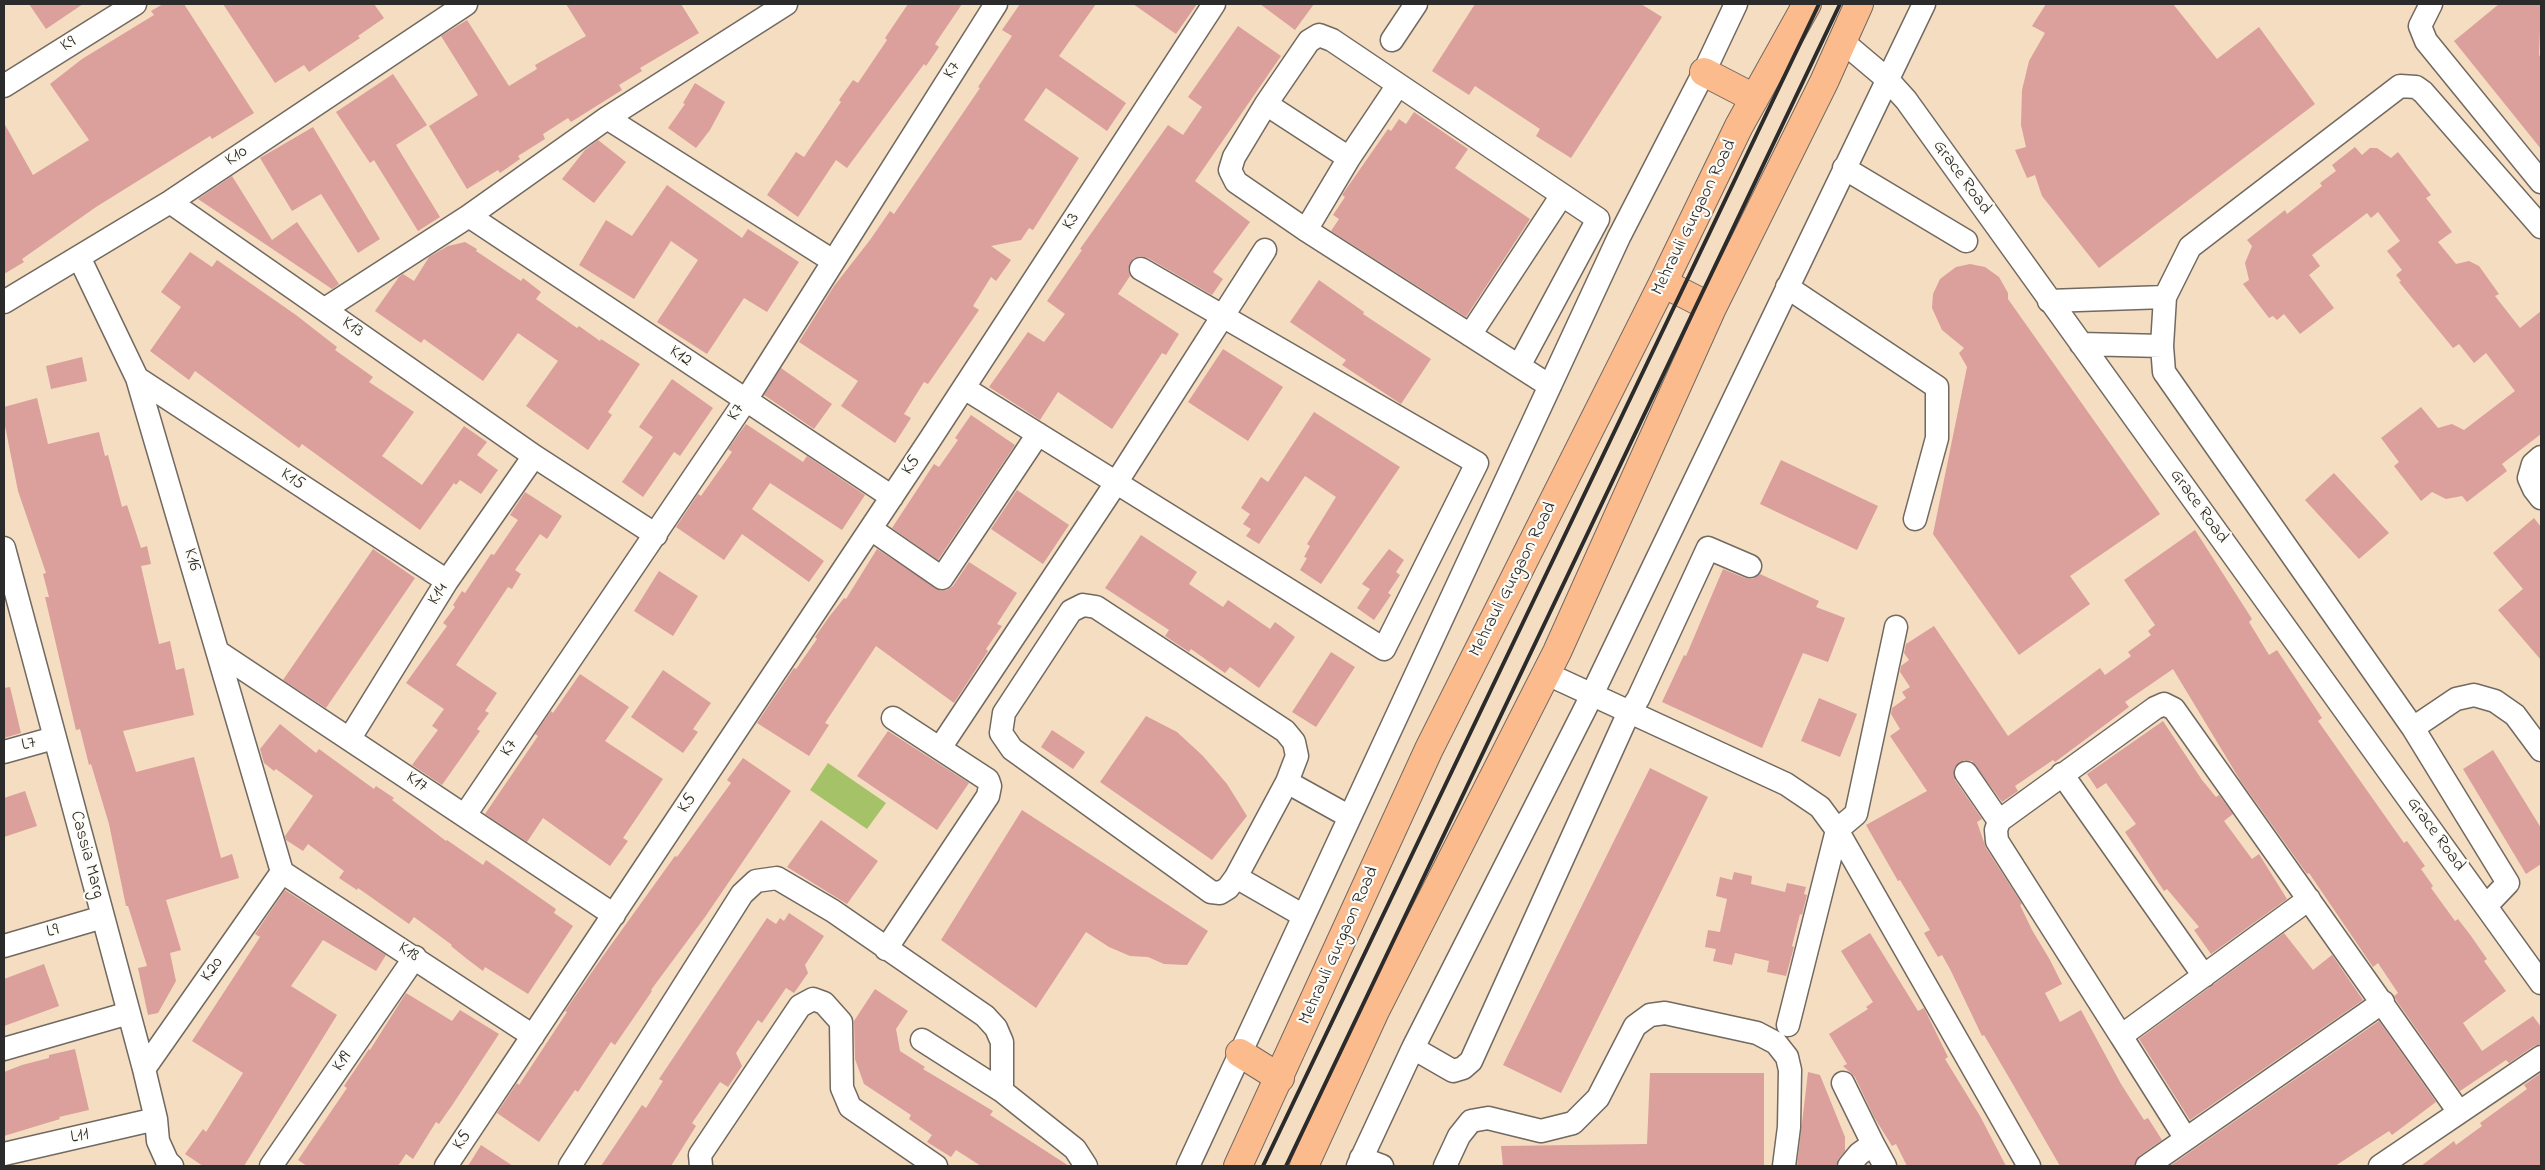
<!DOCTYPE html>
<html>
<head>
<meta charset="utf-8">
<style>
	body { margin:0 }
	#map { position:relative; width:2545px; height:1170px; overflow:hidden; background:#f5ddc1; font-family:"Indie Flower",sans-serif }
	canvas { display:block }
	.frame { position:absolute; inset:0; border:5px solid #2b2b2b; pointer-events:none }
</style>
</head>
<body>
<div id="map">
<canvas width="2545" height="1170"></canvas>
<div class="frame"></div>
</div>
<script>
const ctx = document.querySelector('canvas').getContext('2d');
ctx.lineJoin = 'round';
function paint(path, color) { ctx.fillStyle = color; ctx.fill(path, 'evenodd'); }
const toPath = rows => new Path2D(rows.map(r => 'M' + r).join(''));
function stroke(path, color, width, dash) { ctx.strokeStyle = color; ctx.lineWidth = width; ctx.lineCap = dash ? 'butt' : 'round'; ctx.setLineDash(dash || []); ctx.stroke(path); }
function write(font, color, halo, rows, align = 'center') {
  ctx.font = font + ' "Indie Flower",sans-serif'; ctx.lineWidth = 4.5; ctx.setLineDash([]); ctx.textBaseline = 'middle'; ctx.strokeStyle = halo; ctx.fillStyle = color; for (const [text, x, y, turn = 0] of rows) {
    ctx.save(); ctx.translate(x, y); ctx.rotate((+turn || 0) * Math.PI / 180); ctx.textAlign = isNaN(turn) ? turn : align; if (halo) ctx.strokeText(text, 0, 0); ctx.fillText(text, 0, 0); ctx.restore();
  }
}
const green = toPath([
	[828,763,886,803,867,829,810,790]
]);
const building = toPath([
	[29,4,83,4,46,29],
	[163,4,184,4,254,113,212,139,210,136,96,207,22,259,24,262,4,274,4,123,33,175,89,140,50,84,82,59,154,15,151,11],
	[223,4,374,4,384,18,358,36,360,38,309,72,304,65,275,83],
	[566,4,681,4,699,33,640,68,642,71,619,85,622,90,571,122,568,118,543,134,545,139,518,156,520,159,500,173,498,170,467,189,429,126,478,95,441,36,467,20,509,86,537,69,535,65,586,36],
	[908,4,962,4,935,44,939,47,926,66,924,64,847,168,836,160,798,217,767,195,796,152,804,157,841,102,839,100,853,80,858,83,887,40,885,38],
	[1020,4,1096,4,1059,56,1126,103,1107,131,1046,88,1024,120,1079,158,1033,230,1029,228,1021,240,991,246,1011,260,996,281,991,277,973,306,979,310,928,384,924,382,904,414,911,418,895,443,841,406,858,381,799,342,834,286,870,240,890,211,894,214,980,88,978,87,1012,36,1002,30],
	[1133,4,1197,4,1176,34],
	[1260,4,1314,4,1295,30],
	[1475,4,1641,4,1662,17,1571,158,1536,136,1540,129,1475,86,1469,95,1432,71],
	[2046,4,2173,4,2217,59,2259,27,2315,104,2099,268,2042,196,2035,175,2027,178,2015,150,2026,147,2021,125,2022,90,2029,61,2045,33,2032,26],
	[2499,4,2541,4,2539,55,2541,58,2541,149,2454,41],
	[1238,26,1281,56,1195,181,1250,222,1213,272,1223,279,1212,295,1148,258,1141,256,1134,258,1128,269,1130,276,1118,294,1179,334,1166,355,1162,353,1112,429,1058,392,1040,420,989,387,1028,332,1044,342,1065,314,1047,301,1082,250,1080,249,1168,125,1183,135,1202,107,1188,97],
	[393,74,427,125,396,145,440,217,418,231,374,160,370,163,336,112],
	[695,83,725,102,710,130,696,148,668,128,685,104,683,103],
	[1414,112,1468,149,1455,168,1530,219,1466,317,1331,231,1339,219,1333,215,1345,197,1342,195,1388,129,1391,131,1399,119,1406,124],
	[313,127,380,239,358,253,321,194,292,211,260,158],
	[598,140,626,162,594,203,562,179,585,150],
	[2355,147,2362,155,2370,148,2377,148,2391,158,2398,152,2431,195,2426,198,2452,232,2438,242,2456,264,2469,261,2479,266,2499,294,2495,296,2520,328,2541,311,2541,434,2502,464,2507,471,2467,502,2462,496,2446,499,2432,492,2421,501,2394,466,2399,462,2381,438,2421,407,2438,428,2452,424,2464,430,2515,391,2486,353,2474,363,2459,344,2453,348,2399,282,2401,281,2396,275,2402,270,2387,251,2400,241,2378,212,2371,218,2367,213,2312,255,2320,266,2309,275,2334,308,2300,334,2284,314,2277,320,2273,316,2269,318,2243,284,2249,280,2245,263,2252,246,2247,240,2285,210,2287,214,2322,186,2320,183,2336,171,2332,165],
	[232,176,272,240,297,222,339,284,332,289,198,199],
	[667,185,742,238,748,229,799,262,767,312,744,298,707,354,657,322,698,260,671,241,634,299,579,265,606,220,632,236],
	[465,242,477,249,476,251,521,281,523,278,541,292,536,299,577,328,579,326,600,341,601,339,640,364,608,412,612,415,588,450,526,406,558,361,518,333,483,381,424,339,421,343,375,311,399,277,403,274,414,281,429,257,448,246],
	[190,252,212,267,217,260,296,315,337,347,335,350,373,377,369,382,414,412,382,456,422,485,464,426,487,442,477,455,498,470,481,494,460,480,456,485,454,483,420,530,302,444,299,448,195,371,189,380,150,351,181,307,161,292],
	[1970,264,1985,267,1999,277,2008,293,2008,299,2160,514,2070,576,2090,604,2019,655,1933,534,1967,367,1959,353,1964,348,1942,330,1932,308,1933,294,1940,279,1956,267],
	[1319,280,1364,312,1363,314,1431,359,1401,404,1342,365,1346,360,1290,322],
	[1223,349,1283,387,1248,441,1188,402],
	[82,357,87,381,51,389,46,366],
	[781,368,832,404,814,429,764,395],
	[672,379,713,408,680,456,674,452,643,497,622,482,653,437,639,427],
	[37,398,48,444,99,432,105,456,108,455,122,507,127,505,141,548,147,546,151,564,141,566,159,644,170,641,176,670,184,668,194,715,123,731,136,772,194,757,221,858,232,854,239,878,166,900,181,950,170,953,176,981,158,1013,148,1015,138,968,147,966,128,906,126,906,109,824,91,764,89,765,80,729,76,730,45,597,49,597,43,574,46,573,18,491,4,421,4,407],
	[1314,412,1400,467,1321,584,1300,570,1307,558,1304,557,1310,546,1307,544,1336,497,1305,476,1259,544,1246,536,1251,529,1243,524,1250,514,1241,508,1261,477,1268,482],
	[971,415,1015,445,938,560,892,528,934,464,939,467,958,440,955,438],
	[746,424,803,462,807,456,865,495,842,530,770,483,752,509,824,561,809,582,742,534,724,560,676,527,698,494,701,496,732,452,728,449],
	[1781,460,1878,506,1857,550,1760,504],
	[2334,473,2389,533,2359,559,2305,500],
	[1017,490,1069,525,1043,564,991,529],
	[525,492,562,516,547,539,540,534,515,570,521,574,512,589,508,587,456,665,497,693,485,711,489,713,477,729,480,731,442,785,412,765,438,730,432,726,444,709,406,683,447,626,443,623,455,607,453,605,462,591,465,593,491,554,494,555,518,520,510,515],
	[2534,518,2541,527,2541,660,2498,610,2523,589,2493,553],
	[2195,530,2252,619,2249,622,2269,655,2277,650,2322,718,2318,721,2404,843,2407,841,2425,866,2421,869,2433,886,2431,888,2455,921,2458,919,2471,936,2487,959,2484,961,2506,991,2463,1023,2482,1051,2533,1016,2541,1027,2541,1044,2534,1046,2509,1063,2506,1060,2460,1091,2396,1000,2394,996,2398,993,2378,963,2373,967,2309,873,2307,874,2240,780,2173,669,2125,702,2129,707,2055,762,2053,760,2015,786,2018,791,2002,802,1972,761,1964,760,1954,768,1955,780,1982,819,1977,822,1986,848,2022,904,2020,905,2032,930,2050,960,2062,984,2045,993,2060,1022,2081,1010,2121,1084,2144,1120,2148,1118,2162,1140,2139,1156,2134,1166,2060,1166,2011,1081,1984,1035,1982,1036,1950,969,1942,955,1938,957,1924,933,1930,930,1900,880,1898,881,1866,825,1927,791,1890,736,1900,729,1891,714,1892,708,1906,698,1902,692,1910,687,1900,672,1901,666,1909,660,1904,653,1906,644,1934,626,2008,736,2100,668,2105,675,2131,656,2128,652,2151,635,2148,631,2155,625,2124,580],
	[1141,535,1197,572,1189,584,1223,607,1228,600,1270,629,1275,622,1295,637,1259,688,1230,667,1225,673,1191,649,1189,652,1165,636,1169,630,1105,588],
	[373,549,415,578,326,708,283,680],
	[877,549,941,591,947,590,953,586,969,562,1017,593,997,624,1002,626,986,649,988,651,954,703,876,646,825,723,829,725,809,756,757,723,794,668,796,669,817,639,815,637,829,617,844,598,846,599],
	[1389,549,1404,560,1396,572,1400,575,1388,593,1391,595,1374,620,1357,608,1370,589,1362,584],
	[1723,569,1745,578,1752,579,1760,574,1819,601,1816,607,1845,618,1828,662,1803,653,1762,748,1662,702,1684,655,1686,656],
	[659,571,698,596,673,636,634,611],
	[1331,652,1355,667,1316,727,1292,712],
	[663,670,711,703,693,729,698,732,683,753,631,717],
	[580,674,629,707,605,741,663,779,623,838,628,841,610,866,543,818,527,842,485,814,538,736,535,734,551,711,553,713],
	[10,687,21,733,4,738,4,688],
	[1819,698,1857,714,1840,757,1801,741],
	[1146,716,1177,732,1203,756,1227,784,1247,816,1212,860,1100,782],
	[2163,721,2202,780,2216,797,2219,795,2233,814,2224,821,2252,859,2259,854,2287,899,2211,954,2194,930,2199,927,2167,889,2164,891,2125,832,2136,824,2106,783,2097,789,2087,774],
	[280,724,316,753,319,749,374,789,376,786,394,798,392,800,446,841,447,840,483,865,486,860,556,909,554,913,573,926,528,994,485,967,483,971,467,959,451,946,452,945,414,917,409,924,358,888,357,890,339,878,344,871,308,844,303,851,286,840,285,836,313,796,276,769,274,771,264,763,260,749],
	[1052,730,1085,752,1073,769,1041,747],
	[888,731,969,783,937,830,857,776],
	[2493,750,2541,828,2541,864,2526,874,2463,769],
	[743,758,791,791,705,917,651,990,652,991,615,1045,611,1042,578,1092,575,1090,539,1142,497,1113,517,1083,519,1085,567,1012,565,1011,603,956,675,856,677,857,731,783,727,780],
	[1650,768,1708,797,1561,1093,1503,1065],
	[25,791,37,826,4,837,4,798],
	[1022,810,1208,931,1187,965,1164,964,1148,957,1130,956,1109,947,1086,932,1036,1008,941,940],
	[821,820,878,861,847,904,787,867],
	[1734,872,1752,876,1751,884,1785,892,1787,883,1806,887,1804,894,1807,895,1802,915,1800,914,1792,946,1794,947,1786,976,1767,972,1769,961,1735,953,1732,965,1713,961,1716,949,1705,947,1708,930,1720,932,1727,899,1716,896,1720,877,1732,880],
	[285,890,386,955,376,971,323,940,291,986,337,1015,244,1166,203,1166,185,1154,203,1129,206,1132,243,1073,192,1041,260,937,255,934],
	[789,913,824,936,805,965,808,973,794,993,786,988,762,1023,758,1020,736,1053,742,1066,728,1087,720,1082,692,1123,696,1126,671,1166,601,1166,642,1105,646,1108,663,1081,659,1079,767,918,776,924,780,918,784,921],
	[1870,933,1918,1011,1924,1008,1948,1057,1945,1059,1980,1116,2006,1166,1907,1166,1896,1144,1892,1146,1874,1117,1855,1077,1843,1066,1847,1064,1829,1034,1868,1009,1866,1007,1873,1002,1841,951],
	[2284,933,2313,970,2332,955,2363,1000,2190,1120,2139,1039],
	[44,964,59,1006,4,1026,4,979],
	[875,989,908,1011,896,1029,900,1051,925,1067,923,1069,993,1111,990,1115,1069,1166,981,1166,956,1150,951,1157,927,1142,932,1135,909,1119,911,1115,864,1084,855,1059,854,1021],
	[406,993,452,1021,460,1010,499,1034,453,1104,439,1124,436,1122,413,1159,406,1154,398,1166,307,1166,298,1160,347,1088,344,1086,369,1049,370,1050],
	[2379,1021,2436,1102,2392,1135,2389,1131,2335,1166,2170,1166],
	[75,1049,89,1110,59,1117,60,1119,4,1136,4,1072,22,1065,49,1058,49,1055],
	[1808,1072,1820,1075,1845,1137,1845,1151,1839,1158,1836,1166,1797,1166],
	[1650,1073,1764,1073,1764,1166,1503,1166,1501,1146,1647,1144],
	[2541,1073,2541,1166,2421,1166,2454,1141,2456,1145,2482,1126,2480,1123,2527,1089,2524,1085],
	[481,1145,513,1166,468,1166]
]);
const minor = toPath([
	[2431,4,2420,26,2426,41,2541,182],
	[1392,40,1416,4],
	[1842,41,1887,79,1906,100,2541,983],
	[4,86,135,4],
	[1266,104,1349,158],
	[607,118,833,261],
	[1844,168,1966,241],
	[170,202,534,456,656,535],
	[469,216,892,497],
	[1306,230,1349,158,1398,85],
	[79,257,137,378,282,872],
	[1787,287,1937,387,1937,438,1915,519],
	[2049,301,2165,297],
	[4,302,170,202,466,4],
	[325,309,469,216,607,118,786,4],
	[1470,335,1562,195],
	[2081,344,2162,346],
	[1519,366,1598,219,1332,40,1319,35,1309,41,1266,104,1234,157,1230,170,1236,182,1306,230,1550,386],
	[137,378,447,581],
	[964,388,1384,649,1477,463,1141,269],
	[2541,457,2533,464,2529,478,2534,489,2541,498],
	[871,529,942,578,1038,434],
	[4,548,144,1069,156,1119,158,1141,167,1161,172,1166],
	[218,652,614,915],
	[1545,673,1786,784,1820,807,1837,830,2029,1166],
	[2413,728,2456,699,2474,695,2495,701,2515,715,2541,750],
	[350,738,447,581,534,456],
	[940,748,1116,483,1265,250],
	[4,752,54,738],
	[1966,773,1999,821],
	[2062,774,2204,976],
	[465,815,746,400,996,4],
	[282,872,533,1036],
	[1236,877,1287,782],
	[2486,906,2508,883,2413,728,2164,372,2162,346,2165,297,2190,247,2400,86,2416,87,2423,92,2541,227],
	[1304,916,1236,877,1228,888,1220,893,1211,892,1012,749,1001,733,1004,713,1071,611,1083,605,1096,607,1285,731,1294,742,1297,756,1287,782,1350,817],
	[4,946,103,917],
	[886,949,988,796,990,786,988,780,893,718],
	[1788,1025,1837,830,1856,814,1896,627],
	[2121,1036,1997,841,1996,830,1999,821,2155,708,2164,704,2174,709,2459,1112],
	[922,1040,1002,1091],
	[1413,1048,1453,1071,1463,1068,1471,1061,1629,712,1638,699,1708,548,1750,566],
	[4,1049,129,1013],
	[144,1069,282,872],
	[1843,1083,1873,1144],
	[2186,1139,2383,1002],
	[4,1154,156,1119],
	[1361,1158,1382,1166],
	[271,1166,415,957],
	[446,1166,929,441,1214,4],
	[570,1166,742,894,756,881,777,878,833,911,985,1016,996,1028,1002,1042,1002,1091,1075,1149,1086,1166],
	[701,1166,700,1155,800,1006,813,999,824,1003,841,1022,842,1088,850,1107,936,1166],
	[1188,1166,1619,237,1704,72,1736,4],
	[1358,1166,1413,1048,1585,709,1924,4],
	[1445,1166,1459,1136,1471,1121,1488,1118,1541,1131,1573,1123,1598,1098,1635,1026,1650,1015,1665,1013,1757,1033,1776,1043,1787,1057,1790,1070,1789,1127,1784,1166],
	[1849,1166,1859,1154,1873,1144,1885,1166],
	[2147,1166,2186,1139,2121,1036,2309,899],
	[2380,1166,2541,1057]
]);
const major = toPath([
	[1240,1053,1280,1078]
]);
const highway = toPath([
	[1704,72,1754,98],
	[1663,283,1712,308],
	[1238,1166,1429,749,1663,283,1739,126,1807,4],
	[1304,1166,1375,1011,1557,652,1712,308,1824,82,1859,4]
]);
const rail = toPath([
	[1263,1166,1819,4],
	[1286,1166,1840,4]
]);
const streetNames = [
	["K9",69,45,-32],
	["K7",953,71,-58],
	["K10",237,157,-34],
	["Grace Road",1961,178,54],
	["Mehrauli Gurgaon Road",1695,218,-64],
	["K3",1072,222,-57],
	["K13",352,328,35],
	["K12",680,357,34],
	["K7",737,413,-57],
	["K5",912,466,-56],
	["K15",292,480,33],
	["Grace Road",2198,507,54],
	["K16",191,560,74],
	["Mehrauli Gurgaon Road",1514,580,-63],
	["K14",439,595,-58],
	["L7",29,745,-16],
	["K7",510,749,-56],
	["K17",416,783,34],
	["K5",688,804,-56],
	["Grace Road",2435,835,54],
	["Cassia Marg",86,855,75],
	["L9",53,932,-16],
	["Mehrauli Gurgaon Road",1340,946,-66],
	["K18",408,953,33],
	["K20",213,970,-55],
	["K19",343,1062,-56],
	["L11",80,1137,-13],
	["K5",463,1141,-56]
];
paint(green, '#a6c269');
paint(building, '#db9f9c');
stroke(minor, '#726960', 25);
stroke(major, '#726960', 30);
stroke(highway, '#726960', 30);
stroke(minor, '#fff', 22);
stroke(major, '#fbbb8c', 28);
stroke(highway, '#fbbb8c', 28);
stroke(rail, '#2b2b2b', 4);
write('18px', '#2b2b2b', '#fdfcf7', streetNames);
</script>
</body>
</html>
